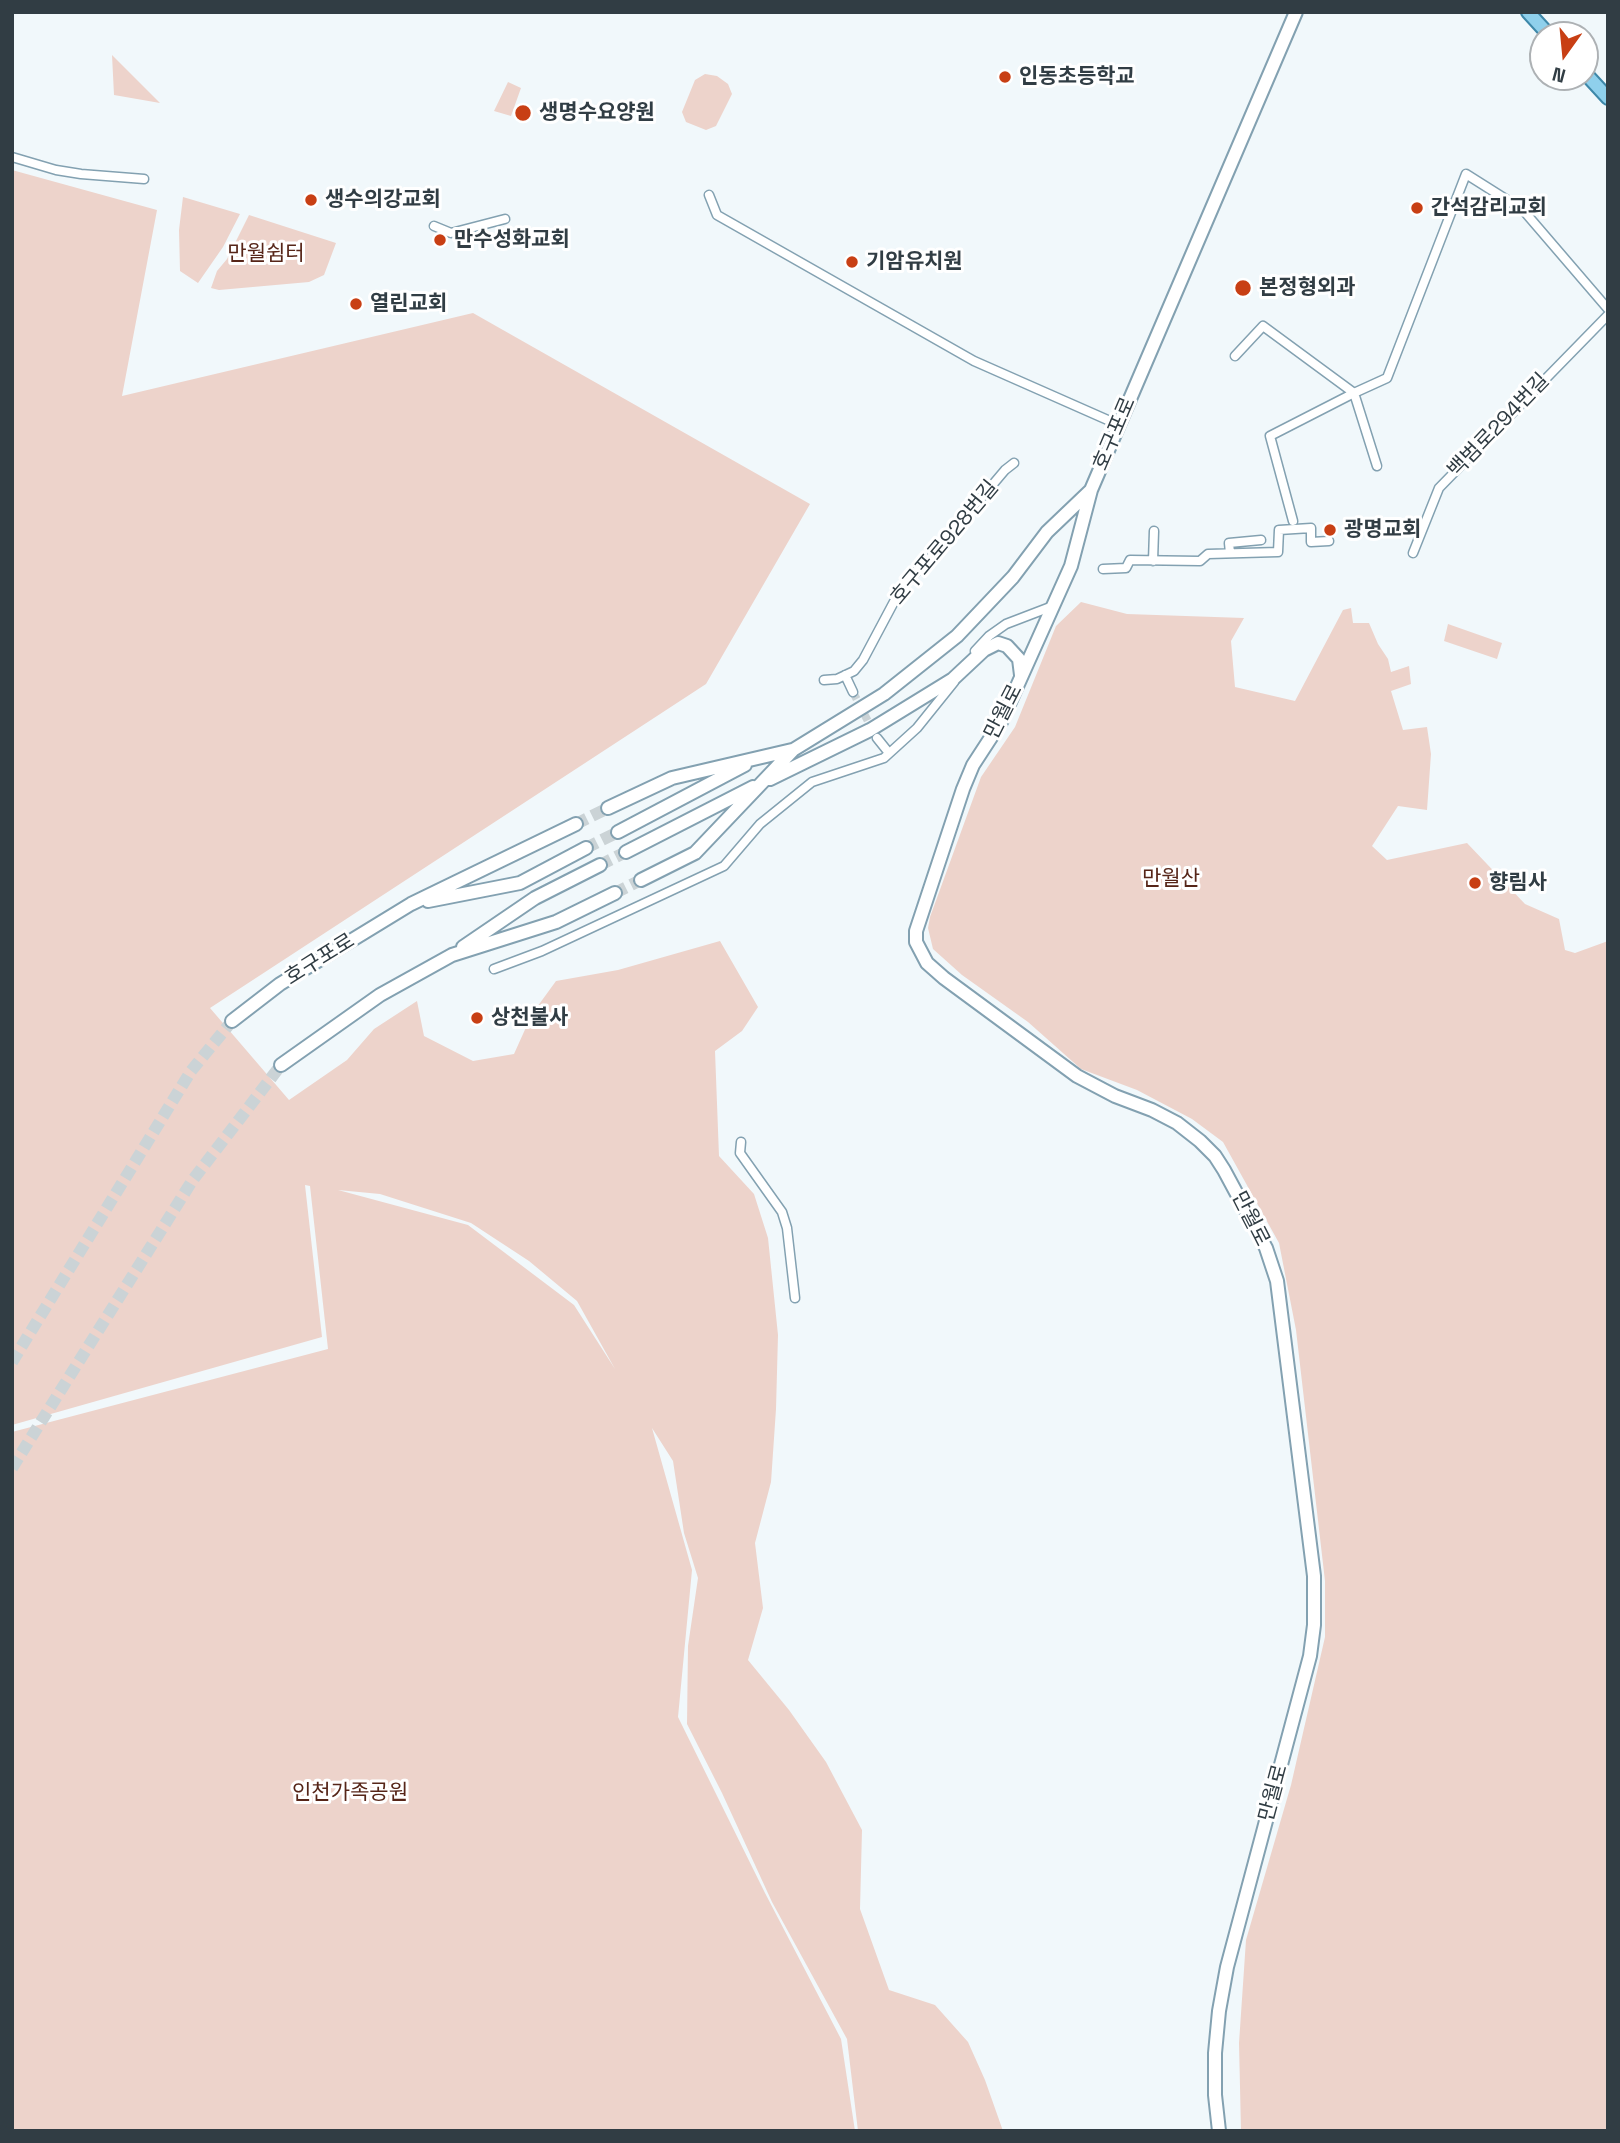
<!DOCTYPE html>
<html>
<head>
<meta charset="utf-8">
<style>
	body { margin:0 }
	#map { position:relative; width:1620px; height:2143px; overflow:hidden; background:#f1f8fb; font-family:"Space Grotesk",sans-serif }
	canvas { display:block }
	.frame { position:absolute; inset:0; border:14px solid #313d44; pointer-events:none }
	.north { position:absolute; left:1529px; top:21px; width:70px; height:70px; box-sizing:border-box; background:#fff; border:2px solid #adb1b4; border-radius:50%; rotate:195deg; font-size:19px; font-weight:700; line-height:28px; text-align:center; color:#313d44 }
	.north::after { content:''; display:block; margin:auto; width:24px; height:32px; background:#c83f14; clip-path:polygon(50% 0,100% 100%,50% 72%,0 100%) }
</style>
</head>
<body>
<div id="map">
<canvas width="1620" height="2143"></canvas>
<div class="frame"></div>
<div class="north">N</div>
</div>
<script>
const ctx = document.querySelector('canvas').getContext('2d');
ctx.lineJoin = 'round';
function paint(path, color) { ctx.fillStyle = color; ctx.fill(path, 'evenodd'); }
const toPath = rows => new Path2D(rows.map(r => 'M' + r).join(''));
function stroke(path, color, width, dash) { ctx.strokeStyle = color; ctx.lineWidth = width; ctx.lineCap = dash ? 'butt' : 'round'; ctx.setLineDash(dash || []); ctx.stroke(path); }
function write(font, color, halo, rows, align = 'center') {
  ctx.font = font + ' "Space Grotesk","Noto Sans KR",sans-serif'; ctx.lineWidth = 6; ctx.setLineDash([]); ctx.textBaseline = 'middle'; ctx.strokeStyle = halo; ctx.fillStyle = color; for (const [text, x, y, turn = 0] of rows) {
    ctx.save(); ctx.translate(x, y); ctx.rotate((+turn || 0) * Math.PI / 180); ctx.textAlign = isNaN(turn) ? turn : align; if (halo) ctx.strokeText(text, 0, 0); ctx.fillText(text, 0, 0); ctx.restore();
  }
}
const green = toPath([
	[112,55,160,103,114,95],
	[705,74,717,76,728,84,732,94,716,126,706,130,686,122,682,112,695,80],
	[508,82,521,88,511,116,494,111],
	[12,170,157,210,122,396,473,313,810,504,706,684,210,1008,289,1100,347,1060,374,1029,417,1001,424,1036,473,1061,514,1054,532,1014,556,981,618,970,720,941,758,1007,742,1031,715,1051,719,1156,754,1194,768,1238,778,1335,776,1409,771,1482,755,1543,763,1608,748,1660,789,1710,826,1762,862,1830,860,1909,889,1990,935,2005,968,2042,985,2080,1003,2131,858,2131,847,2039,772,1902,722,1793,687,1724,688,1646,698,1578,684,1533,673,1461,652,1428,692,1570,678,1717,765,1893,841,2039,855,2131,12,2131,12,1432,328,1349,310,1186,305,1185,322,1337,12,1425],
	[338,1190,380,1194,471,1223,529,1261,577,1301,615,1369,574,1305,468,1225],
	[183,197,240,214,223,247,198,283,180,271,179,230],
	[249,215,336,243,324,275,309,282,219,290,211,288,217,271,227,259],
	[1081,602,1127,614,1244,618,1231,641,1235,687,1295,701,1343,610,1351,608,1353,623,1369,623,1378,644,1388,659,1391,672,1409,666,1411,684,1391,691,1403,730,1427,727,1431,754,1427,810,1398,806,1372,846,1387,860,1467,843,1525,904,1559,919,1565,950,1575,953,1608,941,1608,2131,1241,2131,1239,2043,1246,1940,1291,1785,1325,1637,1325,1581,1296,1330,1279,1243,1223,1142,1192,1119,1137,1090,1081,1069,1028,1022,962,975,933,949,928,928,930,917,981,777,1015,727,1056,626],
	[1448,624,1502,643,1497,659,1444,641]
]);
const streetTunnel = toPath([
	[853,692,874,733]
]);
const secondaryTunnel = toPath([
	[576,824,608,808],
	[586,848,618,832],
	[600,865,626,852],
	[615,893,641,880],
	[12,1362,191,1071,232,1021],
	[12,1468,192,1181,281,1065]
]);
const street = toPath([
	[12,157,56,170,81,174,144,179],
	[709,195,717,215,974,361,1119,425],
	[434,226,451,233,505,219],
	[1235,356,1263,326,1354,393,1270,436,1293,521],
	[1377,466,1354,393,1387,378,1466,174,1523,210,1608,309],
	[1230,553,1229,543,1261,540],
	[1413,553,1439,488,1608,315],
	[1153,561,1154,531],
	[1103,569,1126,568,1130,560,1200,561,1208,554,1278,552,1279,530,1311,528,1311,542,1329,541],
	[975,651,989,636,1006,624,1053,606],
	[845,675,853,692],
	[824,680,837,679,854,671,863,660,896,598,906,582,939,549,962,515,983,496,1005,470,1014,463],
	[877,738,889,753],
	[494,969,542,951,724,866,760,824,812,782,884,758,917,728,954,682],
	[741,1142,740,1153,782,1212,787,1228,795,1298]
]);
const secondary = toPath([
	[1091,490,1071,566,1001,722,973,765,963,789,916,931,916,942,927,963,944,978,1077,1076,1115,1096,1152,1110,1177,1123,1200,1141,1215,1156,1224,1170,1266,1248,1277,1281,1314,1576,1314,1625,1310,1656,1227,1967,1219,2011,1215,2053,1215,2095,1219,2131],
	[770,779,870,730,953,679,984,650,998,643,1007,646,1019,659,1021,675],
	[608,808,672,778,792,750],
	[618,832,745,765],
	[626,852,753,787],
	[641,880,695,853,793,750,884,694,957,636,1013,577,1047,532,1091,490,1296,12],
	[428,901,520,883,586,848],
	[463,947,535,898,600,865],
	[232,1021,280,984,411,904,576,824],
	[281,1065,380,995,452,955,556,922,615,893]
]);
const primary = toPath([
	[1528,12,1549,35],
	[1585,73,1608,98]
]);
const markers = [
	[1005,77,7,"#c83f14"],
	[523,113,9,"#c83f14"],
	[311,200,7,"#c83f14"],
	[1417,208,7,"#c83f14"],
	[440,240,7,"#c83f14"],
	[852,262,7,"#c83f14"],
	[1243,288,9,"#c83f14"],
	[356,304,7,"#c83f14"],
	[1330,530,7,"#c83f14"],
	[1475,883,7,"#c83f14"],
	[477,1018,7,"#c83f14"]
];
const poiNames = [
	["인동초등학교",1019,77],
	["생명수요양원",539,113],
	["생수의강교회",325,200],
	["간석감리교회",1431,208],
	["만수성화교회",454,240],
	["기암유치원",866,262],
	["본정형외과",1259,288],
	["열린교회",370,304],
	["광명교회",1344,530],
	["향림사",1489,883],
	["상천불사",491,1018]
];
const parkNames = [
	["만월쉼터",266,254],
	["만월산",1171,879],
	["인천가족공원",350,1793]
];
const streetNames = [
	["백범로294번길",1499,426,-46],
	["호구포로",1115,434,-67],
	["호구포로928번길",945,543,-50],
	["만월로",1004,712,-63],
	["호구포로",320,960,-32],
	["만월로",1250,1219,63],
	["만월로",1274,1793,-75]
];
paint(green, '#edd3cb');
stroke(streetTunnel, '#cbd3d6', 8, [8, 4]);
stroke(secondaryTunnel, '#cbd3d6', 12, [12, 6]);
stroke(street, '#83a1b1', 11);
stroke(secondary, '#83a1b1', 16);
stroke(primary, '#3e88a9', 16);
stroke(street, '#fff', 8);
stroke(secondary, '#fff', 12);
stroke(primary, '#8fd0ec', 12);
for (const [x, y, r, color] of markers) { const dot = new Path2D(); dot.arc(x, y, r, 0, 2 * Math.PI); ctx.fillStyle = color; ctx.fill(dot); stroke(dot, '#fff', 2.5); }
write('bold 21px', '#313d44', '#fff', poiNames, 'left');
write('21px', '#562518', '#fff', parkNames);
write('21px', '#313d44', '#fff', streetNames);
</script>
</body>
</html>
